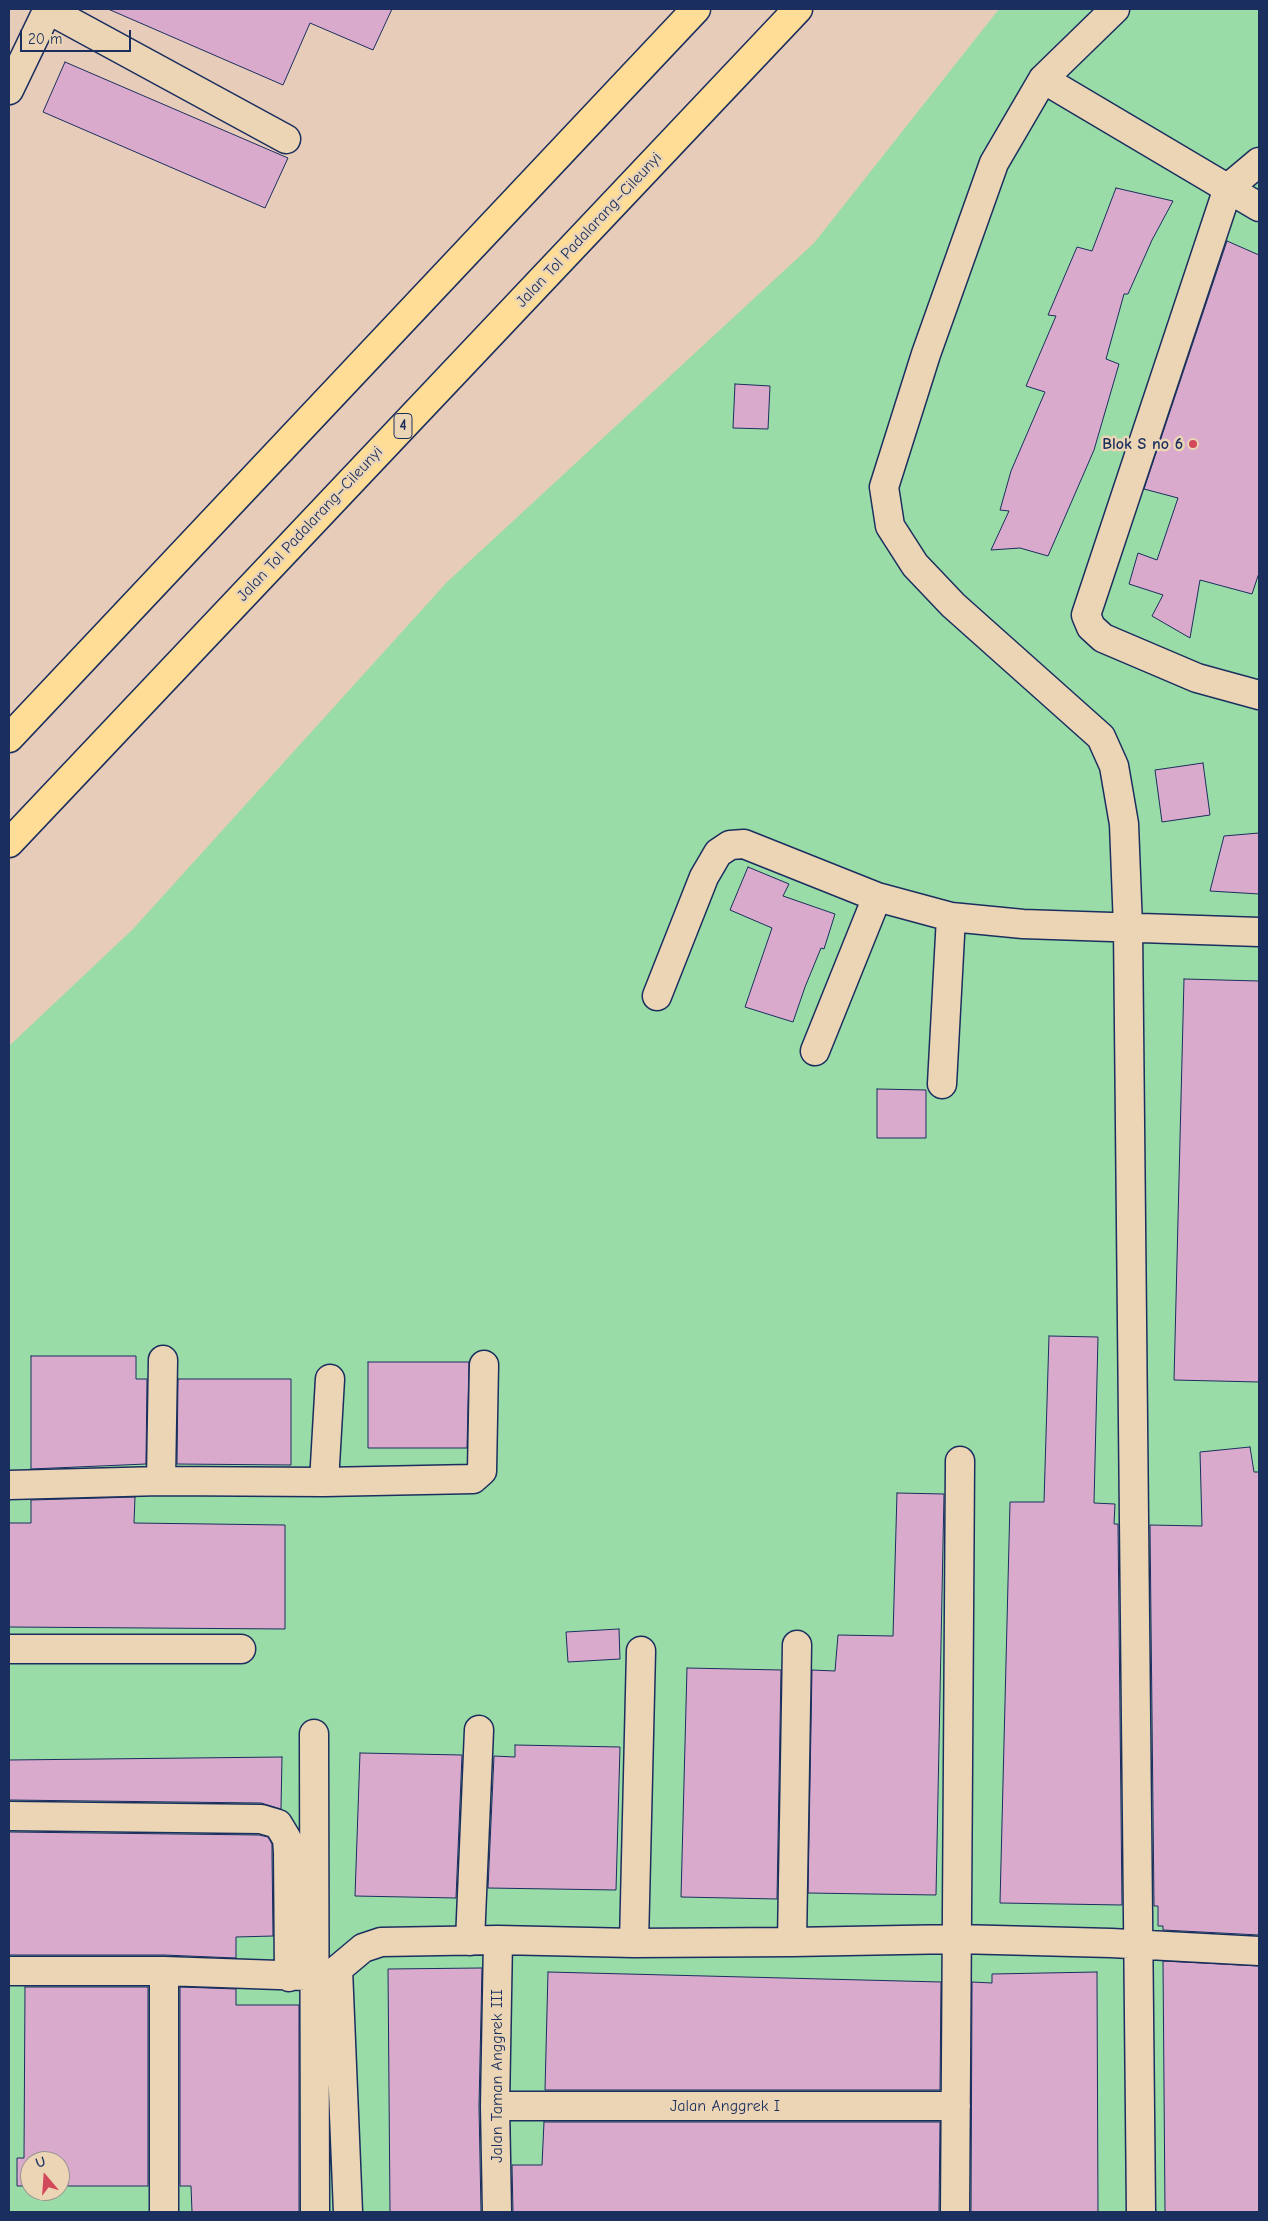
<!DOCTYPE html>
<html>
<head>
<meta charset="utf-8">
<style>
	body { margin:0 }
	#map { position:relative; width:1268px; height:2221px; overflow:hidden; background:#e8ccba; font-family:"Comic Neue",sans-serif }
	canvas { display:block }
	.frame { position:absolute; inset:0; border:10px solid #1b2f5e; pointer-events:none }
	.north { position:absolute; left:20px; top:2151px; width:50px; height:50px; box-sizing:border-box; background:#ecd5b5; border:1px solid #989392; border-radius:50%; rotate:342deg; font-size:14px; font-weight:700; line-height:20px; text-align:center; color:#1b2f5e }
	.north::after { content:''; display:block; margin:auto; width:18px; height:22px; background:#d1495b; clip-path:polygon(50% 0,100% 100%,50% 72%,0 100%) }
	.scale { position:absolute; left:20px; top:30px; width:111px; height:22px; box-sizing:border-box; border:2px solid #1b2f5e; border-top:0; padding-left:6px; font-size:15px; line-height:18px; white-space:nowrap; color:#1b2f5e; -webkit-text-stroke:4px #ecd5b5; paint-order:stroke }
</style>
</head>
<body>
<div id="map">
<canvas width="1268" height="2221"></canvas>
<div class="frame"></div>
<div class="north">U</div>
<div class="scale">20 m</div>
</div>
<script>
const ctx = document.querySelector('canvas').getContext('2d');
ctx.lineJoin = 'round';
function paint(path, color) { ctx.fillStyle = color; ctx.fill(path, 'evenodd'); }
const toPath = rows => new Path2D(rows.map(r => 'M' + r).join(''));
function stroke(path, color, width, dash) { ctx.strokeStyle = color; ctx.lineWidth = width; ctx.lineCap = dash ? 'butt' : 'round'; ctx.setLineDash(dash || []); ctx.stroke(path); }
function write(font, color, halo, rows, align = 'center') {
  ctx.font = font + ' "Comic Neue",sans-serif'; ctx.lineWidth = 5; ctx.setLineDash([]); ctx.textBaseline = 'middle'; ctx.strokeStyle = halo; ctx.fillStyle = color; for (const [text, x, y, turn = 0] of rows) {
    ctx.save(); ctx.translate(x, y); ctx.rotate((+turn || 0) * Math.PI / 180); ctx.textAlign = isNaN(turn) ? turn : align; if (halo) ctx.strokeText(text, 0, 0); ctx.fillText(text, 0, 0); ctx.restore();
  }
}
const green = toPath([
	[999,9,1259,9,1259,2212,9,2212,9,1046,133,929,447,582,814,243],
	[30,2161,60,2161,60,2191,30,2191]
]);
const building = toPath([
	[108,9,392,9,373,50,310,23,283,85,108,9],
	[65,62,288,158,265,208,43,112,65,62],
	[1116,188,1173,201,1152,240,1128,294,1124,294,1106,359,1119,364,1094,450,1048,556,1020,548,991,550,1009,511,1000,510,1011,471,1045,392,1026,386,1056,316,1048,315,1077,247,1092,251,1116,188],
	[1227,241,1259,255,1259,573,1252,594,1200,580,1190,638,1152,616,1163,595,1129,584,1138,553,1157,560,1178,498,1144,489,1227,241],
	[735,384,770,386,768,429,733,428,735,384],
	[1203,763,1210,815,1162,822,1155,770,1203,763],
	[1259,833,1259,894,1210,891,1224,836,1259,833],
	[748,867,789,884,783,896,835,914,824,949,821,948,805,987,793,1022,745,1007,772,928,730,910,748,867],
	[1184,979,1259,981,1259,1382,1174,1380,1184,979],
	[877,1089,926,1090,926,1138,877,1138,877,1089],
	[1049,1336,1098,1337,1094,1503,1115,1504,1114,1524,1118,1524,1122,1905,1000,1903,1010,1502,1044,1502,1049,1336],
	[31,1356,136,1356,136,1379,147,1379,146,1464,31,1469,31,1356],
	[368,1362,469,1362,467,1448,368,1448,368,1362],
	[178,1379,291,1379,291,1465,177,1464,178,1379],
	[1250,1447,1254,1472,1259,1472,1259,1935,1163,1930,1163,1926,1158,1926,1158,1906,1154,1906,1150,1525,1202,1526,1200,1452,1250,1447],
	[897,1493,944,1494,936,1895,808,1893,812,1670,835,1671,838,1635,893,1636,897,1493],
	[135,1497,134,1523,285,1525,285,1629,9,1627,9,1523,31,1523,31,1500,135,1497],
	[619,1629,620,1659,568,1662,566,1632,619,1629],
	[687,1668,781,1670,777,1899,681,1897,687,1668],
	[515,1745,620,1747,616,1890,488,1888,494,1756,515,1757,515,1745],
	[360,1753,462,1755,456,1898,355,1896,360,1753],
	[282,1757,281,1809,261,1803,9,1800,9,1760,282,1757],
	[9,1832,259,1835,268,1837,272,1844,272,1853,273,1936,236,1937,236,1958,164,1955,9,1955,9,1832],
	[1163,1961,1259,1966,1259,2212,1165,2212,1163,1961],
	[482,1968,479,2106,481,2212,390,2212,388,1969,482,1968],
	[548,1972,941,1982,940,2090,545,2090,548,1972],
	[1097,1972,1098,2212,971,2212,972,1982,992,1983,992,1974,1097,1972],
	[25,1987,148,1987,148,2186,60,2186,60,2161,30,2161,30,2186,17,2186,17,2158,24,2158,25,1987],
	[180,1987,236,1989,236,2005,299,2005,299,2212,192,2212,191,2186,180,2186,180,1987],
	[544,2122,940,2122,939,2212,513,2212,512,2165,542,2165,544,2122]
]);
const minor = toPath([
	[47,9,286,139],
	[1115,9,1043,79,994,163,926,354,884,487,890,526,915,565,953,605,1101,737,1114,766,1124,824,1128,927,1141,2212],
	[1043,79,1259,207],
	[9,90,48,9],
	[1259,162,1228,188,1086,615,1091,627,1103,638,1197,678,1259,695],
	[657,996,704,877,718,853,730,845,744,844,877,897,951,917,1023,924,1259,932],
	[815,1051,877,897],
	[942,1084,951,917],
	[161,1481,163,1360],
	[324,1482,330,1379],
	[9,1485,161,1481,324,1482,473,1479,482,1471,484,1365],
	[9,1649,241,1649],
	[314,1734,315,2212],
	[9,1816,261,1819,278,1824,287,1839,288,1852,289,1977],
	[470,1941,479,1730],
	[792,1942,797,1645],
	[634,1943,641,1651],
	[9,1971,164,1971,307,1976],
	[164,1971,164,2212],
	[495,2106,956,2106],
	[348,2212,338,1969,363,1948,381,1942,498,1940,634,1943,792,1942,957,1939,1111,1943,1259,1951],
	[497,2212,495,2106,498,1940],
	[955,2212,960,1461]
]);
const motorway = toPath([
	[9,738,696,9],
	[9,843,798,9]
]);
const markers = [
	[1193,444,5,"#d1495b"]
];
const shields = [
	[403,426,18]
];
const shieldNames = [
	["4",403,426]
];
const streetNames = [
	["Jalan Tol Padalarang–Cileunyi",589,230,-47],
	["Jalan Tol Padalarang–Cileunyi",310,524,-47],
	["Jalan Taman Anggrek III",497,2076,-90],
	["Jalan Anggrek I",725,2106]
];
const poiNames = [
	["Blok S no 6",1183,444]
];
paint(green, '#9adca7');
paint(building, '#d9aacc');
stroke(building, '#1b2f5e', 1);
stroke(minor, '#1b2f5e', 31);
stroke(motorway, '#1b2f5e', 31);
stroke(minor, '#ecd5b5', 28);
stroke(motorway, '#ffdd96', 28);
for (const [x, y, r, color] of markers) { const dot = new Path2D(); dot.arc(x, y, r, 0, 2 * Math.PI); ctx.fillStyle = color; ctx.fill(dot); stroke(dot, '#ecd5b5', 2); }
for (const [x, y, w] of shields) { const box = new Path2D(); box.roundRect(x - w / 2, y - 12.5, w, 25, 4); ctx.fillStyle = '#ecd5b5'; ctx.fill(box); stroke(box, '#1b2f5e', 1); }
write('bold 15px', '#1b2f5e', null, shieldNames);
write('16px', '#1b2f5e', '#ecd5b5', streetNames);
write('bold 16px', '#1b2f5e', '#ecd5b5', poiNames, 'right');
</script>
</body>
</html>
